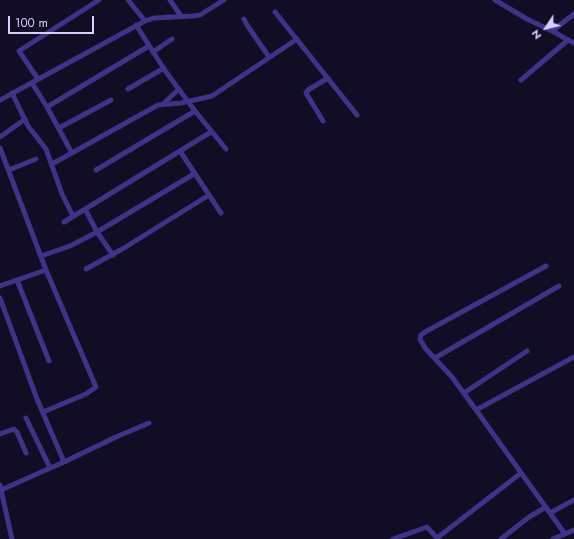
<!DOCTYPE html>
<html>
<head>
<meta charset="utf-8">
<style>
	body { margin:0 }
	#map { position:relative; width:574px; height:539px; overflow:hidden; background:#120c24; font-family:Jost,sans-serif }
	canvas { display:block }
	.north { position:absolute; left:526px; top:8px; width:40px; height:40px; -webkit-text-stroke:3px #120c24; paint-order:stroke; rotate:235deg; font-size:11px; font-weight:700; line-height:16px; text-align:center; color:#d9cfff }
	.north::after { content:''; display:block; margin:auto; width:14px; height:18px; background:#d9cfff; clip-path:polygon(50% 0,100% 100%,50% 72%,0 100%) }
	.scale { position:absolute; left:8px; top:16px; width:86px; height:18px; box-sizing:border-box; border:2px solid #d9cfff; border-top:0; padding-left:5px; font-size:12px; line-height:14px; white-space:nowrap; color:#d9cfff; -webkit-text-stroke:3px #120c24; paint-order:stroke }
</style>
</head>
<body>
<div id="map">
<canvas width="574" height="539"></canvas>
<div class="north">N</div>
<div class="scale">100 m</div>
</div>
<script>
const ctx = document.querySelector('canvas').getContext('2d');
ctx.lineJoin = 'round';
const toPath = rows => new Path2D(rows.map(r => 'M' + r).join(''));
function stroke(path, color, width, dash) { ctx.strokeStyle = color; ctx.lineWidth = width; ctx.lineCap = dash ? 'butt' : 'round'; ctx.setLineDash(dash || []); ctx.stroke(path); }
const minor = toPath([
	[128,0,145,21],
	[170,0,181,16],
	[495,0,527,19,552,31,574,43],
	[275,12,357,115],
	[244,19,247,25,269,57],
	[136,25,166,72,195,111,226,149],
	[552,31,574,14],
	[153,52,172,39],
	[38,79,19,51,99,0],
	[521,80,568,40],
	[32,83,47,107,72,153],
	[128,89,164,68],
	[12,93,28,126,46,149,62,194,73,216],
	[0,100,145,21,154,18,193,16,200,15,224,0],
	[163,104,179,89],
	[47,107,149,46],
	[323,121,306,93,308,90,328,78],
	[59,128,111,100],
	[0,137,25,119],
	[0,148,46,270,96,387,86,394,43,412],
	[180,151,221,213],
	[52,164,158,105,181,103,212,96,297,39],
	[9,170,36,159],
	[96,170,195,111],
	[85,209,97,232,113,255],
	[64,222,211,132],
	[41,256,70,246,97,232,194,174],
	[546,266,425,332,421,335,420,339,425,348,452,377,476,410,565,534],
	[86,269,124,248,209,195],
	[17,280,49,361],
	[0,286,46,270],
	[0,298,37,399,64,462],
	[435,358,559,286],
	[464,393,527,351],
	[476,410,574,357],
	[26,418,50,468],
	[0,434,14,429,17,432,26,453],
	[0,485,12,539],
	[1,490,64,462,116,437,149,423],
	[550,513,574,500],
	[437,538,521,473],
	[393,539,427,527,438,539],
	[501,539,529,517,546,507],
	[553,539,574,530]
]);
stroke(minor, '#3d3387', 5);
</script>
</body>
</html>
